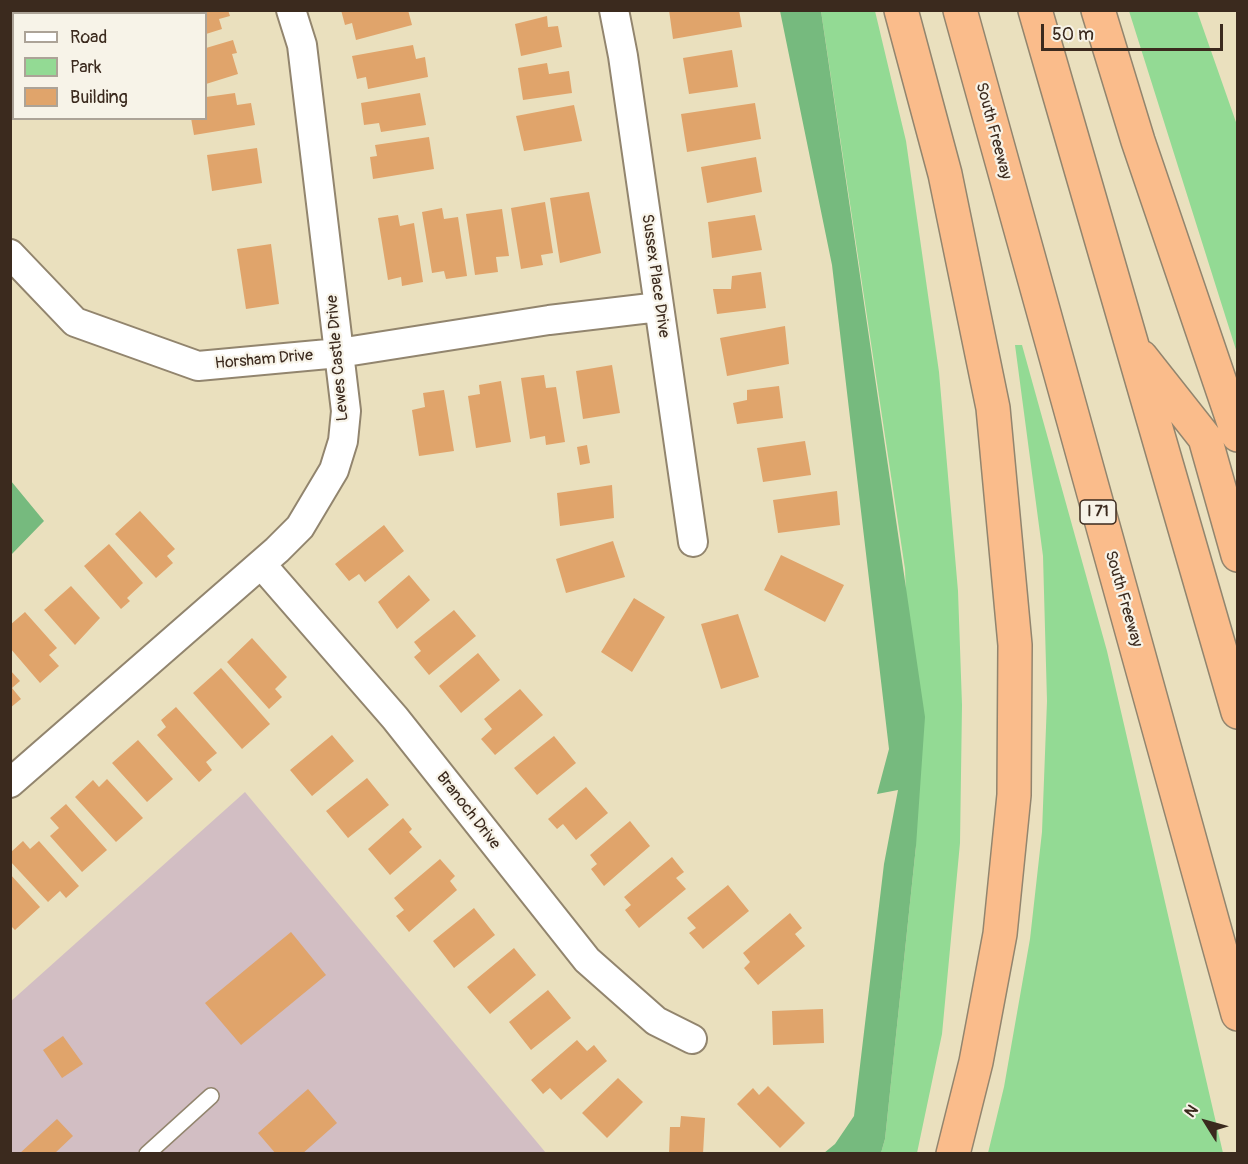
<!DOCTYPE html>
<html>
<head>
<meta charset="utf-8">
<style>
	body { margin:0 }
	#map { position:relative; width:1248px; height:1164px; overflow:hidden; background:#eae0be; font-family:Pangolin,sans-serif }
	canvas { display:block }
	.frame { position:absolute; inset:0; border:12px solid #3b2a1e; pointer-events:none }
	.legend { position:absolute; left:12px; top:12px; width:195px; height:108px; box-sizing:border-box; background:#f7f3e8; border:2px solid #aca397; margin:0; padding:8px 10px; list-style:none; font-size:18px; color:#3b2a1e }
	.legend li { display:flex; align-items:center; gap:12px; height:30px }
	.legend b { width:30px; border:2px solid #aca397 }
	.north { position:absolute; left:1176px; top:1092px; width:60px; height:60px; -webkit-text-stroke:4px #f7f3e8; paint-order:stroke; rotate:307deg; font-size:16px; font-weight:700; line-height:24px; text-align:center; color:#3b2a1e }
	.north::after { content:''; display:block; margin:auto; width:21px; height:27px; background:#3b2a1e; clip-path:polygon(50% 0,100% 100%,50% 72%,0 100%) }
	.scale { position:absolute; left:1041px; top:24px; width:182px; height:27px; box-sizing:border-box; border:3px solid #3b2a1e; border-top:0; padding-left:8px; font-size:18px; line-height:21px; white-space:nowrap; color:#3b2a1e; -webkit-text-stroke:4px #f7f3e8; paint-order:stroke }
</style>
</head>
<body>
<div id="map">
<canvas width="1248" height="1164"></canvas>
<div class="frame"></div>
<ul class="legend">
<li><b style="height:8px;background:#fff"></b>Road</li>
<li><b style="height:16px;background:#93da94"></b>Park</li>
<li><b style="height:16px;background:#e0a46b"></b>Building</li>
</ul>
<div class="north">N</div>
<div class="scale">50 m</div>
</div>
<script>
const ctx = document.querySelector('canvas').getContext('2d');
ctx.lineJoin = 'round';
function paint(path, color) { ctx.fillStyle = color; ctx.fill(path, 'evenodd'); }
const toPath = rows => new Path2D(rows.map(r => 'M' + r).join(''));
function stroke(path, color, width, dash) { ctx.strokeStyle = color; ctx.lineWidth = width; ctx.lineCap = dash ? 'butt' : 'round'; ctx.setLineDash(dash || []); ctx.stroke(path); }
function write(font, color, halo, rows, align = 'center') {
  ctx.font = font + ' Pangolin,sans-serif'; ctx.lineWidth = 4.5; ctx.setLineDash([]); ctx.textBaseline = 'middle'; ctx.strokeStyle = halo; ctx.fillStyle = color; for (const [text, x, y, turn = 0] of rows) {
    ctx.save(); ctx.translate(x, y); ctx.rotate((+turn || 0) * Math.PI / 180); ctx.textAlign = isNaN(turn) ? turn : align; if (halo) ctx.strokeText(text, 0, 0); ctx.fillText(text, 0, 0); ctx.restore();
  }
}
const industrial = toPath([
	[245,792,546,1153,11,1153,10,1002]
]);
const green = toPath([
	[821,11,875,11,906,141,939,372,958,591,962,705,960,843,942,1034,917,1153,881,1153,885,1139,916,846,905,569],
	[1129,11,1197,11,1237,125,1237,353],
	[1015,345,1022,345,1107,651,1223,1153,988,1153,1004,1087,1030,939,1042,832,1047,701,1043,556]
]);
const forest = toPath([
	[780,11,821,11,925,717,916,846,885,1139,881,1153,824,1153,835,1144,854,1116,884,864,898,790,877,794,889,749,832,265],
	[11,481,44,521,11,555,10,555]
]);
const building = toPath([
	[164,10,228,10,230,16,219,19,222,29,206,34,206,14,165,14],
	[341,10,408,10,412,25,356,40,352,23,345,25],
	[669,10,739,10,742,27,673,39],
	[547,16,548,27,558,26,562,47,521,56,515,24],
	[233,40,237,53,232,54,238,74,206,84,206,48],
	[413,45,416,59,425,57,428,77,368,89,366,77,357,79,352,56],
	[732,50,738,87,689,94,683,58],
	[547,63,549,74,569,71,572,93,523,100,518,68],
	[235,93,237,105,251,103,255,125,194,135,191,118,206,118,206,97],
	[420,93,426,125,381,132,379,123,364,125,361,103],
	[755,103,761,139,687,152,681,114],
	[574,105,582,141,524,151,516,116],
	[429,137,434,169,373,179,370,157,377,156,375,145],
	[257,148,262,183,212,191,207,155],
	[756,157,762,192,707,203,701,167],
	[589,192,601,253,560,263,550,198],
	[545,202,553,253,541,255,543,265,521,269,511,208],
	[442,208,444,219,458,217,467,276,446,279,444,271,432,273,422,212],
	[502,209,509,256,496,257,498,272,475,275,466,214],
	[398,215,400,226,414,223,423,282,402,286,401,277,388,280,378,218],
	[755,215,762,250,712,258,708,222],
	[271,244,279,304,246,309,237,249],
	[761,272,766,308,717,314,713,289,731,289,732,276],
	[785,326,789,364,727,376,720,338],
	[612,365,620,413,583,419,576,371],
	[544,375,546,388,556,387,565,442,546,445,545,436,530,439,521,378],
	[501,381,511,442,476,448,468,396,480,394,479,385],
	[779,386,783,418,737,424,733,403,747,400,747,390],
	[444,390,454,451,419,456,412,410,425,407,423,393],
	[805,441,811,475,763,482,757,448],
	[587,445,590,463,580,465,577,447],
	[612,485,614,518,560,526,557,493],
	[837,491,840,525,778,533,773,500],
	[140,511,175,549,167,556,173,563,156,578,115,534],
	[384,525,404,551,365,582,359,574,349,581,335,564],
	[613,541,625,577,566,593,556,559],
	[109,544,143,583,127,598,130,601,121,609,84,566],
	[781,555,844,585,825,622,764,590],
	[409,575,430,600,397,629,378,602],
	[71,586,100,618,75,645,44,610],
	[634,598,665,617,632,672,601,652],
	[454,610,476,636,429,675,414,657,421,651,414,642],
	[25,612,57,648,49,655,59,666,40,683,10,648,10,625],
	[738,614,759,677,721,689,701,624],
	[252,638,287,677,275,689,282,697,269,709,227,662],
	[478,653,500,680,461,713,439,686],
	[221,668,270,724,242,749,193,693],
	[10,670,20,681,12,688,21,699,10,708],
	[520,689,543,715,495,755,481,739,492,729,484,719],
	[176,707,217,753,206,762,212,770,199,782,157,735,166,727,161,720],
	[332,735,354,761,312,796,290,770],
	[554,736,576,763,537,795,514,768],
	[138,740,173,779,147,802,112,763],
	[367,778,389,805,348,838,326,811],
	[107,779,143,818,116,842,75,797,93,780,99,787],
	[586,787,608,813,576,840,563,824,557,829,548,819],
	[66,804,107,850,82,872,50,836,59,828,50,818],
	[403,818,412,829,409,832,422,847,390,875,368,849],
	[630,821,650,846,604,886,591,869,597,864,590,855],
	[23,841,30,849,39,841,79,886,66,898,60,891,48,902,10,861,10,853],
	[672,857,684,872,676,878,686,889,639,928,625,910,631,905,624,897],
	[440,859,455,876,450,881,457,890,409,932,396,916,404,910,394,898],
	[10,874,40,907,15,930,10,925],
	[728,885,749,911,703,949,689,933,696,928,687,918],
	[474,908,495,935,454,968,433,941],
	[790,913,802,928,795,934,805,946,758,985,744,968,750,962,743,953],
	[291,932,326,975,241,1045,205,1003],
	[514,948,536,975,490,1014,467,987],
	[548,990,571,1018,531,1050,509,1022],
	[823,1009,824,1043,773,1045,772,1011],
	[63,1036,83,1064,62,1078,43,1050],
	[577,1040,587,1051,594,1045,607,1061,561,1100,550,1088,543,1094,531,1080],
	[618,1078,643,1102,607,1138,582,1113],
	[768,1086,805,1123,780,1148,737,1104,753,1088,759,1095],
	[308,1089,337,1123,302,1154,276,1154,258,1133],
	[681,1116,705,1118,703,1154,669,1154,670,1127,680,1127],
	[57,1119,73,1136,54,1154,19,1154]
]);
const lane = toPath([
	[147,1154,211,1096]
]);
const street = toPath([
	[614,10,623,56,693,542],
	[10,254,75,322,198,366,339,353,549,320,659,307],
	[261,564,395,718,587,960,656,1021,692,1039],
	[10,783,277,550,300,527,334,470,343,441,346,411,302,45,291,10]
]);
const highway = toPath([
	[901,10,945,174,993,408,1015,645,1014,795,1000,934,976,1062,953,1154],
	[960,10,1238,1014],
	[1035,10,1238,712],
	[1098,10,1138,141,1238,435],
	[1141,357,1205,438,1238,555]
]);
const shields = [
	[1098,512,36]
];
const shieldNames = [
	["I 71",1098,512]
];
const streetNames = [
	["South Freeway",993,131,75],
	["Sussex Place Drive",655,276,82],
	["Lewes Castle Drive",338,358,-95],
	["Horsham Drive",264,360,-5],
	["South Freeway",1123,599,74],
	["Branoch Drive",468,811,52]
];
paint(industrial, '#d2bec3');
paint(green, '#93da94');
paint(forest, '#76ba7e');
paint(building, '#e0a46b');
stroke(lane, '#92856e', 18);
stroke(street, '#92856e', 32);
stroke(highway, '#92856e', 36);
stroke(lane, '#fff', 15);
stroke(street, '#fff', 28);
stroke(highway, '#fabc8b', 33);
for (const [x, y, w] of shields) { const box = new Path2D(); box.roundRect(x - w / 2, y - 12, w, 24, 4.5); ctx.fillStyle = '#f7f3e8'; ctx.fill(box); stroke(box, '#3b2a1e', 1.5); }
write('bold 15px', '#3b2a1e', null, shieldNames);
write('16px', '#3b2a1e', '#f7f3e8', streetNames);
</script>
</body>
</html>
